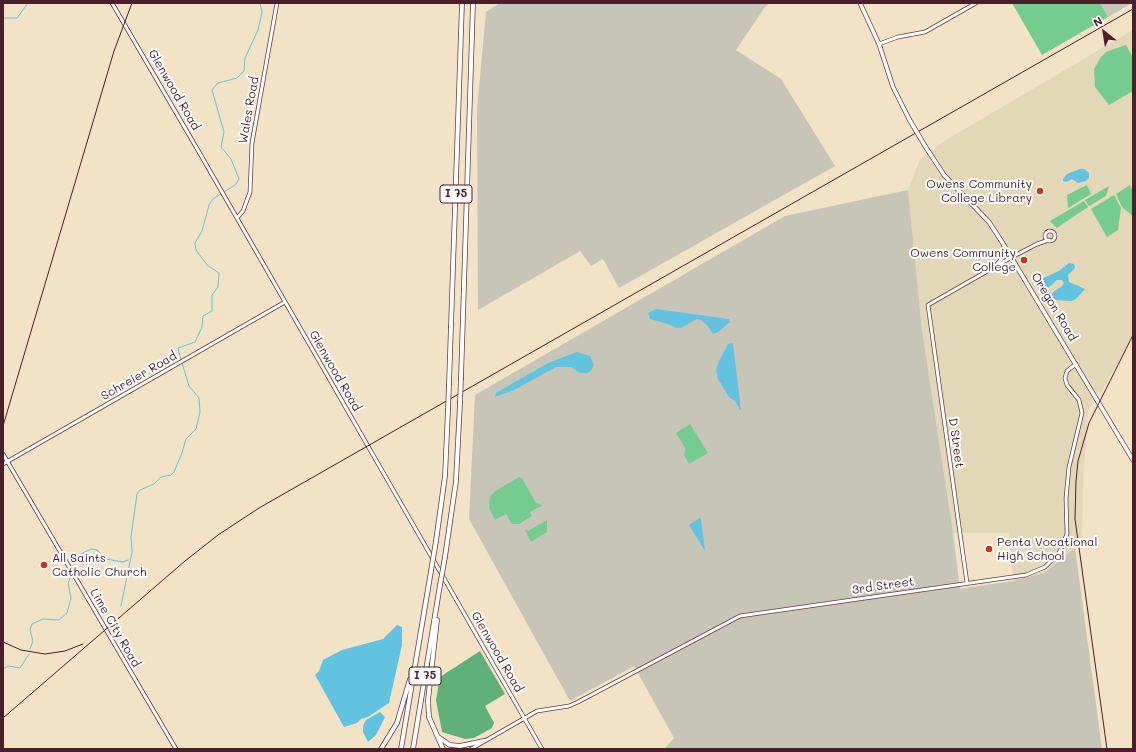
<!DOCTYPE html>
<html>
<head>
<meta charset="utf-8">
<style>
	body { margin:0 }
	#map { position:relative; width:1136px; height:752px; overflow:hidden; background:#f2e2c6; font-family:Mali,sans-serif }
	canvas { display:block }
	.frame { position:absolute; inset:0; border:4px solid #4a1f2b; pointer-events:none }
	.north { position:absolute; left:1084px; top:12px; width:40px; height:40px; -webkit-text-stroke:3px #fff; paint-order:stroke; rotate:330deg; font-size:11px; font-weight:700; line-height:16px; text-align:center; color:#4a1f2b }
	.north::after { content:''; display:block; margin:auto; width:14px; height:18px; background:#4a1f2b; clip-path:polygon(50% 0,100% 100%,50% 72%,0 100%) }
</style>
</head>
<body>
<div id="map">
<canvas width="1136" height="752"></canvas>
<div class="frame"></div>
<div class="north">N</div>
</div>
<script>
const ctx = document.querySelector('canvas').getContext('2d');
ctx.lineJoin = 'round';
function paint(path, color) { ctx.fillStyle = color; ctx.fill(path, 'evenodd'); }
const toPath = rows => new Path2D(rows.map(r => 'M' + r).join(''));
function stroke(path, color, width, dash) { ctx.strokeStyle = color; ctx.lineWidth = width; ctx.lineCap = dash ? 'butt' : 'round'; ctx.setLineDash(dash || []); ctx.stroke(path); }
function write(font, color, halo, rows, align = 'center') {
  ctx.font = font + ' Mali,sans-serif'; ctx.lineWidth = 4; ctx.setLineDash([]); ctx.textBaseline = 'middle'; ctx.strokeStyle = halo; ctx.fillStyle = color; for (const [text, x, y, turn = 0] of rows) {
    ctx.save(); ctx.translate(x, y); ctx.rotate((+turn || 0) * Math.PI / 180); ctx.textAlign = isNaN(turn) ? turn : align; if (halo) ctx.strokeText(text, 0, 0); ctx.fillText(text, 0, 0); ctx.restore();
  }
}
const built = toPath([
	[1133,30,1133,336,1100,394,1098,391,1088,412,1083,478,1082,542,1044,573,1013,581,1009,533,953,533,922,330,908,190,920,160,946,140]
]);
const industrial = toPath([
	[500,3,770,3,765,7,736,50,781,79,835,166,619,288,603,259,591,266,580,251,478,310,477,110,486,12],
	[1100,3,1132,3,1108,17],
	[908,190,922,330,953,533,960,589,1013,581,1044,573,1075,548,1102,749,664,749,674,738,634,666,570,701,469,519,475,395,785,216]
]);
const green = toPath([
	[1012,3,1100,3,1108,17,1042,55],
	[1126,45,1133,58,1133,91,1109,105,1095,87,1094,69,1101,57,1106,52],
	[1087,185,1091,194,1068,208,1067,195],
	[1130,185,1133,191,1133,216,1122,207,1116,194],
	[1109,186,1106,196,1089,206,1085,200],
	[1114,195,1121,208,1118,230,1107,237,1091,209],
	[1084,201,1088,207,1061,225,1057,228,1050,221],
	[690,424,708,453,689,464,684,455,685,448,676,433],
	[519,477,522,478,536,503,543,505,530,512,532,516,519,524,512,524,506,514,495,520,489,508,490,497,494,492],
	[547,520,547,532,531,542,525,530,526,529,528,531]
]);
const forest = toPath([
	[480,651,505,694,485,706,494,723,492,728,474,738,465,739,442,732,436,700,440,677]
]);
const water = toPath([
	[1080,169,1084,169,1089,173,1089,178,1086,181,1078,183,1072,179,1066,182,1063,181,1063,179,1067,174],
	[1069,263,1074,264,1075,268,1068,275,1069,282,1085,289,1076,299,1071,301,1056,300,1052,298,1052,293,1062,286,1064,283,1062,280,1057,280,1048,288,1043,284,1041,279,1059,271],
	[656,309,729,319,730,322,718,332,713,334,707,325,701,320,697,319,681,328,676,328,671,325,650,319,648,313],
	[732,343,733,344,741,410,740,410,735,401,729,397,718,379,716,370,719,361,728,344],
	[577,352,590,356,594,365,591,371,587,373,580,373,571,367,556,367,514,390,495,397,496,393,503,389,548,363],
	[700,518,701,519,705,551,689,525],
	[397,625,402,627,402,645,389,703,368,717,361,719,357,723,344,727,315,675,319,671,323,660,342,650,383,639],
	[380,712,385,717,376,735,368,742,363,732,363,726,366,720]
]);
const stream = toPath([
	[3,18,17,18,28,3],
	[3,51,3,57],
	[181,360,178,348,195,342,202,327,203,316,212,311,212,295,218,287,219,273,207,265,196,250,195,243,202,231,209,205,213,199,235,185,239,179,231,159,221,147,224,132,212,90,218,83,237,78,244,71,245,58,258,30,262,12,260,3],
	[73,572,75,557,91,549,97,550,106,559,123,562,128,560],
	[121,606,132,552,131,537,137,494,140,490,154,484,161,477,171,475,174,472,182,453,186,439,196,429,200,412,199,398,189,386,182,363],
	[30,649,33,641,30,630,32,624,43,619,59,620,67,613,71,598,68,583,72,574],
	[3,669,8,666,20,668,29,654]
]);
const minor = toPath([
	[112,3,199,152,542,749],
	[879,44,898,37,925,32,976,3],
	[237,218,243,211,250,192,252,143,277,3],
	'1045 236a5 5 0 1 1 10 0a5 5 0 1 1-10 0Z',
	[3,454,176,749],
	[3,464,285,302],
	[967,583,928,305,1012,257,1037,244,1049,240],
	[471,749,537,711,569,706,578,702,740,616,1026,575,1045,567,1059,553,1067,534,1066,498,1069,467,1082,413,1079,400,1067,385,1065,378,1067,371,1076,364]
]);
const major = toPath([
	[860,3,879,44,893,87,909,119],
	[925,146,944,175,989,222,1002,242,1133,460],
	[995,267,1004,256,1004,245]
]);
const highway = toPath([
	[461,378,473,3],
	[449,384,462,3],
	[436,541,445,476,448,410],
	[445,557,456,481,460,403],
	[437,620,428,700,429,717,443,749],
	[438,737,450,745,460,746,484,741],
	[381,749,397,723,410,679],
	[401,749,431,571],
	[413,749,440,585]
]);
const rail = toPath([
	[3,426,114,51,132,3],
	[3,642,21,650,45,654,65,651,83,644],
	[3,718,185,561,218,535,259,508,1133,9],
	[1107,749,1075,519,1076,481,1078,461,1089,423,1133,335]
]);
const majorBridge = toPath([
	[909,119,925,146]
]);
const highwayBridge = toPath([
	[460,403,461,378],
	[448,410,449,384],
	[431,571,436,541],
	[440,585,445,557]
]);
const markers = [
	[1040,191,4,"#c8321e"],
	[1024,260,4,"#c8321e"],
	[989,549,4,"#c8321e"],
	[44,565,4,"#c8321e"]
];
const shields = [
	[456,194,32],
	[425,676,32]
];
const shieldNames = [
	["I 75",456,194],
	["I 75",425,676]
];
const streetNames = [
	["Glenwood Road",174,90,60],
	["Wales Road",249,110,-80],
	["Oregon Road",1054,307,59],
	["Glenwood Road",335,371,60],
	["Schreier Road",139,376,-30],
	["D Street",956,443,82],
	["3rd Street",883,586,-8],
	["Lime City Road",115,628,60],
	["Glenwood Road",497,652,60]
];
const poiNames = [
	["Owens Community",1032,184],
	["College Library",1032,198],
	["Owens Community",1016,253],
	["College",1016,267],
	["Penta Vocational",997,542,"left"],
	["High School",997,556,"left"],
	["All Saints",52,558,"left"],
	["Catholic Church",52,572,"left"]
];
paint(built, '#e2d7b7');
paint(industrial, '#c7c5b8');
paint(green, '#75cc90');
paint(forest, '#60b07a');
paint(water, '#62c3e0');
stroke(stream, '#62c3e0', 1);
stroke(minor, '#633c42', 4.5);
stroke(major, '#633c42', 5);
stroke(highway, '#633c42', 5.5);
stroke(minor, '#fff', 3);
stroke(major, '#fff', 3.5);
stroke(highway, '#fff', 4);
stroke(rail, '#4a1f2b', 1);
stroke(majorBridge, '#633c42', 5, []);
stroke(highwayBridge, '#633c42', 5.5, []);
stroke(majorBridge, '#fff', 3.5);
stroke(highwayBridge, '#fff', 4);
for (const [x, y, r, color] of markers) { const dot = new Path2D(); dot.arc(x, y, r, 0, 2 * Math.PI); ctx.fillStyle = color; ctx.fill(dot); stroke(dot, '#fff', 1.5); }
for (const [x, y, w] of shields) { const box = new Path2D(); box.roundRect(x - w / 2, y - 9, w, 18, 3); ctx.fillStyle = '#fff'; ctx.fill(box); stroke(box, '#4a1f2b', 1); }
write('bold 11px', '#4a1f2b', null, shieldNames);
write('12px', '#4a1f2b', '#fff', streetNames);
write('12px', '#4a1f2b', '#fff', poiNames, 'right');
</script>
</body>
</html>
